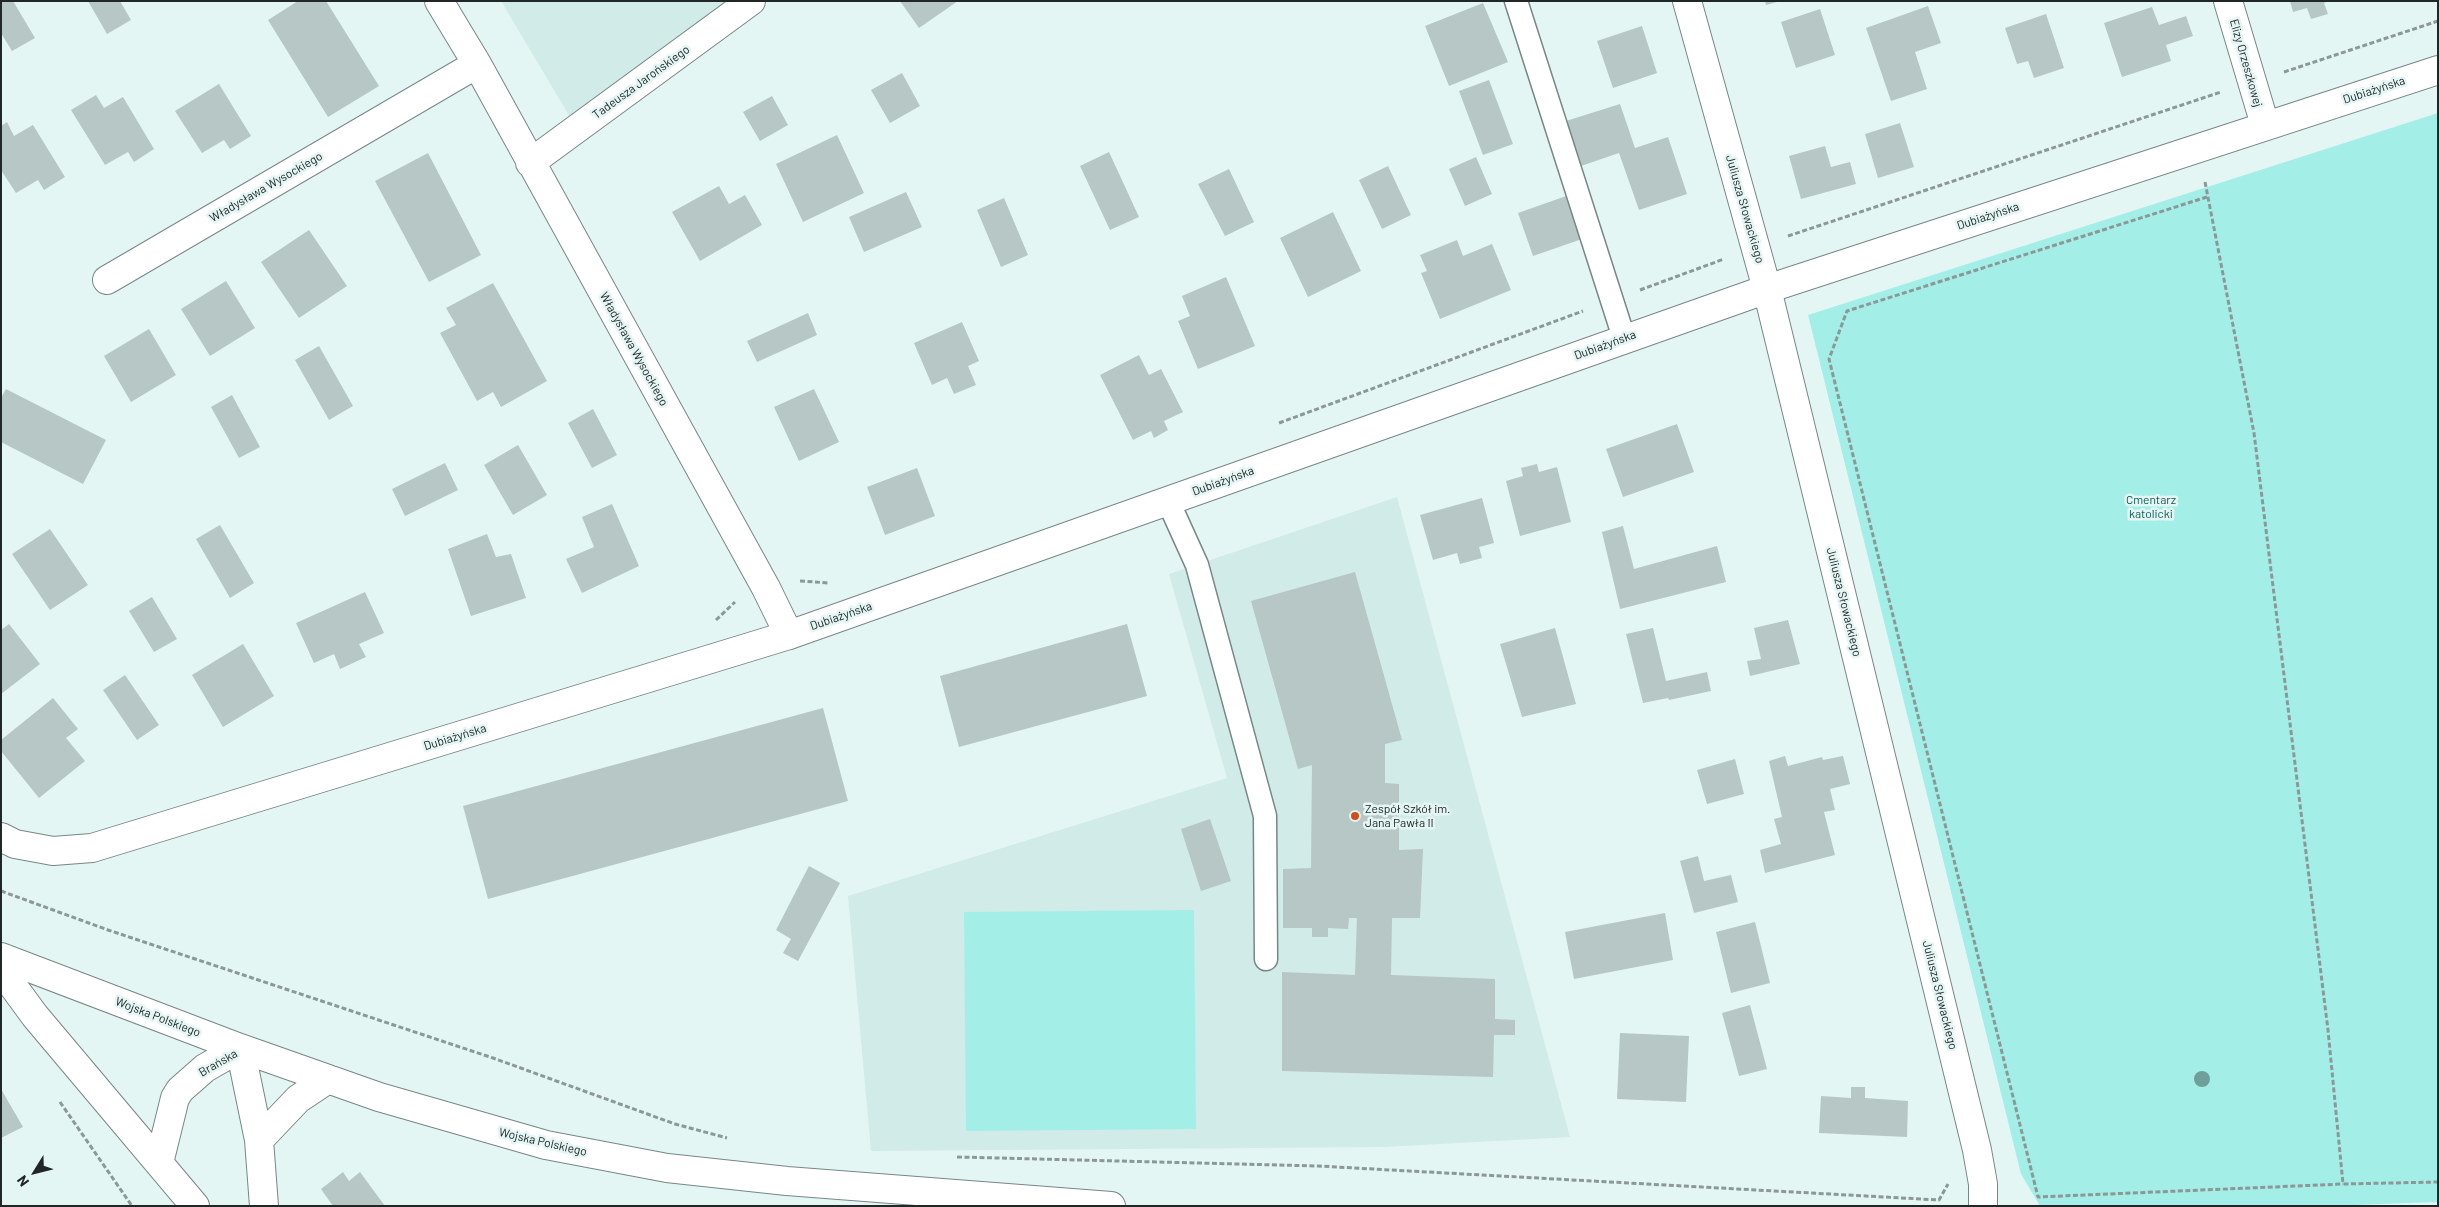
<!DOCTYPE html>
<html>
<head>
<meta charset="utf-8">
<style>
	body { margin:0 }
	#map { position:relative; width:2439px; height:1207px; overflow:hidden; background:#e4f6f4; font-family:Barlow,sans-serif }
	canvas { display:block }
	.frame { position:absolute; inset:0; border:2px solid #212727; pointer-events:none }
	.north { position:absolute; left:10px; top:1147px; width:50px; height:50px; -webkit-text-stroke:4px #e4f6f4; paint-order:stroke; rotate:234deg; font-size:14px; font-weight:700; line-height:20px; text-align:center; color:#212727 }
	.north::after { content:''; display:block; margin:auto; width:18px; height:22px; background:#212727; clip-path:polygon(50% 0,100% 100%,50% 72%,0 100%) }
</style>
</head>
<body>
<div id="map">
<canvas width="2439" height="1207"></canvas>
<div class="frame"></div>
<div class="north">N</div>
</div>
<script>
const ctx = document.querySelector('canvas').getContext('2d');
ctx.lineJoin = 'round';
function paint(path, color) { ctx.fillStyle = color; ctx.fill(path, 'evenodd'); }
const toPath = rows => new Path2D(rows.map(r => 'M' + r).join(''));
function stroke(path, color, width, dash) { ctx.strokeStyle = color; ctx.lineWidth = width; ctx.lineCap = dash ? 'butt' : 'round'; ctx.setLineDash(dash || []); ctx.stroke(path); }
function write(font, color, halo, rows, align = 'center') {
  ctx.font = font + ' Barlow,sans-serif'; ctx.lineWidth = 5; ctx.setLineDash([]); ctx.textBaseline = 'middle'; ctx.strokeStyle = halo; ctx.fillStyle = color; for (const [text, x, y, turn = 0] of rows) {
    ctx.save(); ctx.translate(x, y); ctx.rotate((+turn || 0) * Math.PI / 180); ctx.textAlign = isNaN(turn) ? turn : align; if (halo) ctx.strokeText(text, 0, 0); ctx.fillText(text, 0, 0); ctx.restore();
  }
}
const built = toPath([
	[501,1,735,1,570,117],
	[1397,497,1570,1137,1384,1147,871,1151,848,896,1227,778,1169,574]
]);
const green = toPath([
	[2438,113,2438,1202,2328,1206,2040,1206,2021,1174,1808,315],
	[1194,910,1196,1129,966,1131,964,912]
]);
const building = toPath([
	[1,1,13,1,35,38,12,51,1,33],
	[88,1,120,1,131,20,107,34],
	[298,1,326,1,379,86,328,117,268,20],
	[900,1,958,1,919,28],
	[1765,1,1777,1,1777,2,1766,5],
	[2290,1,2328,1,2324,3,2328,14,2311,19,2307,8,2293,12],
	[1483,3,1508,62,1449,86,1425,26],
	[1928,6,1941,43,1915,52,1927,89,1891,101,1866,28],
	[2152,7,2159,25,2186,16,2193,36,2166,45,2171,61,2122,77,2104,23],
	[1820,9,1835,55,1796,68,1781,22],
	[2046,14,2064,68,2034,78,2028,61,2017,64,2005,28],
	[1642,26,1657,73,1613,88,1597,41],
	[902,73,920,106,890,123,871,90],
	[1489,80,1513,144,1483,155,1459,91],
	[219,84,251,136,230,149,224,140,202,153,175,111],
	[96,95,104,108,123,97,154,149,134,162,128,152,105,165,71,110],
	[772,96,788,125,760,141,743,112],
	[1620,104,1635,148,1668,137,1687,194,1639,210,1619,153,1581,166,1566,121],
	[7,122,14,136,33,125,65,177,44,190,38,180,16,193,1,170,1,126],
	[1900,123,1914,167,1878,178,1865,134],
	[837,135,864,193,803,222,776,164],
	[1825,146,1831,167,1850,162,1856,184,1801,199,1789,156],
	[1109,152,1139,217,1110,230,1080,166],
	[428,153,481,255,429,282,375,181],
	[1476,157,1492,194,1465,206,1449,169],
	[1388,166,1411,215,1382,229,1359,180],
	[1229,169,1254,222,1225,236,1198,184],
	[719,186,729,204,745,195,762,225,700,261,672,212],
	[906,192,922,227,864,252,849,217],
	[1569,195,1585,238,1533,256,1518,213],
	[1004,198,1028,255,1001,267,977,210],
	[1333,212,1361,271,1308,297,1280,238],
	[309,230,347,286,299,318,261,262],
	[1457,240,1463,256,1492,244,1511,290,1440,319,1421,273,1427,271,1420,255],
	[1226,277,1255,346,1198,369,1178,321,1190,316,1182,296],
	[226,281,255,328,210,356,181,309],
	[493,283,547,381,501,407,493,392,477,401,440,333,456,325,446,308],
	[808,313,817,335,757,362,747,341],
	[962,322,979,361,968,366,976,385,954,394,947,378,932,385,914,343],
	[149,329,176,375,131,402,104,356],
	[319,346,353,406,329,420,295,360],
	[1139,355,1149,375,1161,369,1183,412,1164,421,1168,430,1154,438,1151,431,1133,440,1100,375],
	[6,389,106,440,83,484,1,442,1,398],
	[814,389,839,442,799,461,774,407],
	[232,395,260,447,239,458,211,407],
	[593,409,617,455,592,468,568,423],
	[1677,424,1694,472,1623,497,1606,449],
	[518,445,547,495,513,515,484,465],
	[445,463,458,490,405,516,392,489],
	[1537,464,1539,472,1557,467,1571,522,1520,536,1506,481,1523,476,1521,468],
	[917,468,935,516,885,535,867,487],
	[1482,498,1494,543,1479,547,1482,558,1460,564,1457,553,1433,560,1420,515],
	[612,504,639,566,582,593,566,559,594,547,582,517],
	[220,525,254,583,230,598,196,539],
	[1623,526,1634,569,1717,546,1726,582,1620,609,1602,532],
	[50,529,88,585,50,610,12,554],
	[487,534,496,557,511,554,526,598,471,616,448,549],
	[1355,572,1402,740,1385,744,1385,783,1399,784,1399,850,1423,849,1420,918,1392,918,1391,975,1495,979,1495,1019,1515,1020,1515,1035,1494,1035,1493,1077,1282,1071,1282,972,1355,975,1357,918,1349,918,1348,929,1328,928,1328,937,1312,937,1312,928,1283,928,1283,869,1311,868,1312,765,1298,769,1251,601],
	[365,592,384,633,359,644,366,657,340,669,334,654,314,663,296,623],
	[152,597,177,639,154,652,129,611],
	[1788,620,1800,664,1750,676,1747,661,1761,659,1754,628],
	[9,624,40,664,1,694,1,630],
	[1127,624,1147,696,959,747,940,676],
	[1555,628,1576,704,1522,717,1500,644],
	[1653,628,1666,681,1707,672,1711,691,1669,700,1668,698,1643,703,1626,634],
	[243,644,274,696,223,727,192,675],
	[125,675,159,725,137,740,103,690],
	[53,698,78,729,66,738,85,761,39,798,1,751,1,740],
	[823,708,848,801,488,899,463,806],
	[1785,756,1788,766,1822,757,1823,760,1843,756,1850,784,1830,789,1835,810,1824,812,1835,855,1765,873,1760,850,1781,844,1774,819,1782,817,1769,761],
	[1735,759,1744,794,1707,804,1697,770],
	[1210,819,1231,881,1201,891,1181,829],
	[1698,856,1704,881,1731,875,1738,902,1694,913,1680,861],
	[809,866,840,883,798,961,783,953,791,939,776,930],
	[1665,913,1673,960,1574,979,1565,932],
	[1755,922,1770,983,1731,993,1716,932],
	[1750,1005,1767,1069,1739,1076,1722,1013],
	[1620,1033,1689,1036,1686,1102,1617,1099],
	[1851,1087,1865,1087,1865,1098,1908,1101,1907,1137,1819,1133,1821,1096,1851,1098],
	[1,1089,23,1127,1,1138],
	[343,1172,349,1181,360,1172,385,1206,333,1206,321,1189]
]);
const path = toPath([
	[2284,72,2438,21],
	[2205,182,2254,433,2328,1030,2343,1184,2438,1182],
	[2207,197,1847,311,1829,359,2038,1197,2343,1184],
	[1788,236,2221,92],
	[1640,290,1724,259],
	[1279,423,1583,311],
	[800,581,829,583],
	[716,620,735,602],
	[1,891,108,930,493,1058,675,1124,727,1138],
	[60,1102,132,1206],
	[957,1157,1318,1166,1939,1200,1948,1184]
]);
const lane = toPath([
	[1516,1,1624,338],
	[1168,501,1197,565,1265,816,1266,959]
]);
const street = toPath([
	[439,1,477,64,766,588,789,635],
	[2228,1,2265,125],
	[530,163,751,1],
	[107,280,477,64],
	[1767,289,1977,1150,1983,1184,1983,1206]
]);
const secondary = toPath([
	[1687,1,1767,289],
	[1,837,15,844,53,851,92,848,789,635,1767,289,2438,70],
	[1,957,240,1048,379,1097,546,1145,667,1168,787,1181,1111,1206],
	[4,958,13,986,35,1016,195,1206],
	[240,1048,259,1140,264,1206],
	[259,1140,298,1099,328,1079],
	[159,1163,175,1098,180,1090,205,1068,240,1048]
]);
const trees = [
	[2202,1079]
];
const markers = [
	[1355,816,5,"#d44d18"]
];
const streetNames = [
	["Elizy Orzeszkowej",2246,63,74],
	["Tadeusza Jarońskiego",641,82,-36],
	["Dubiażyńska",2374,90,-18],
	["Władysława Wysockiego",266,187,-30],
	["Juliusza Słowackiego",1745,209,74],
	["Dubiażyńska",1988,216,-18],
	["Dubiażyńska",1605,345,-20],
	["Władysława Wysockiego",634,349,61],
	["Dubiażyńska",1223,481,-20],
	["Juliusza Słowackiego",1844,602,76],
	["Dubiażyńska",841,616,-19],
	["Dubiażyńska",455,737,-17],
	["Juliusza Słowackiego",1940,995,76],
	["Wojska Polskiego",158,1017,21],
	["Brańska",218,1063,-30],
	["Wojska Polskiego",543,1142,13]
];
const parkNames = [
	["Cmentarz",2151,500],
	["katolicki",2151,514]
];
const poiNames = [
	["Zespół Szkół im.",1365,809],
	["Jana Pawła II",1365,823]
];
paint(built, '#d0ebe8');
paint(green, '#a3efe8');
paint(building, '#b6c7c5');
stroke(lane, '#778785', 25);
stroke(street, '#778785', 30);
stroke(secondary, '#778785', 30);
stroke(path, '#8b9897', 3, [5, 2.5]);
stroke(lane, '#fff', 22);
stroke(street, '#fff', 28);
stroke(secondary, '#fff', 28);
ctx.fillStyle = '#709f9b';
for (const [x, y] of trees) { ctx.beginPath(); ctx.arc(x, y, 8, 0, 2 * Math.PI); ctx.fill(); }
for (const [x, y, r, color] of markers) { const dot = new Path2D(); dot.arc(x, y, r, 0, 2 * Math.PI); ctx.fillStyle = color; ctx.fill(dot); stroke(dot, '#e4f6f4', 2); }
write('12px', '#212727', '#e4f6f4', streetNames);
write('12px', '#115853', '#e4f6f4', parkNames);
write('12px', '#212727', '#e4f6f4', poiNames, 'left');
</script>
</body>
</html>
